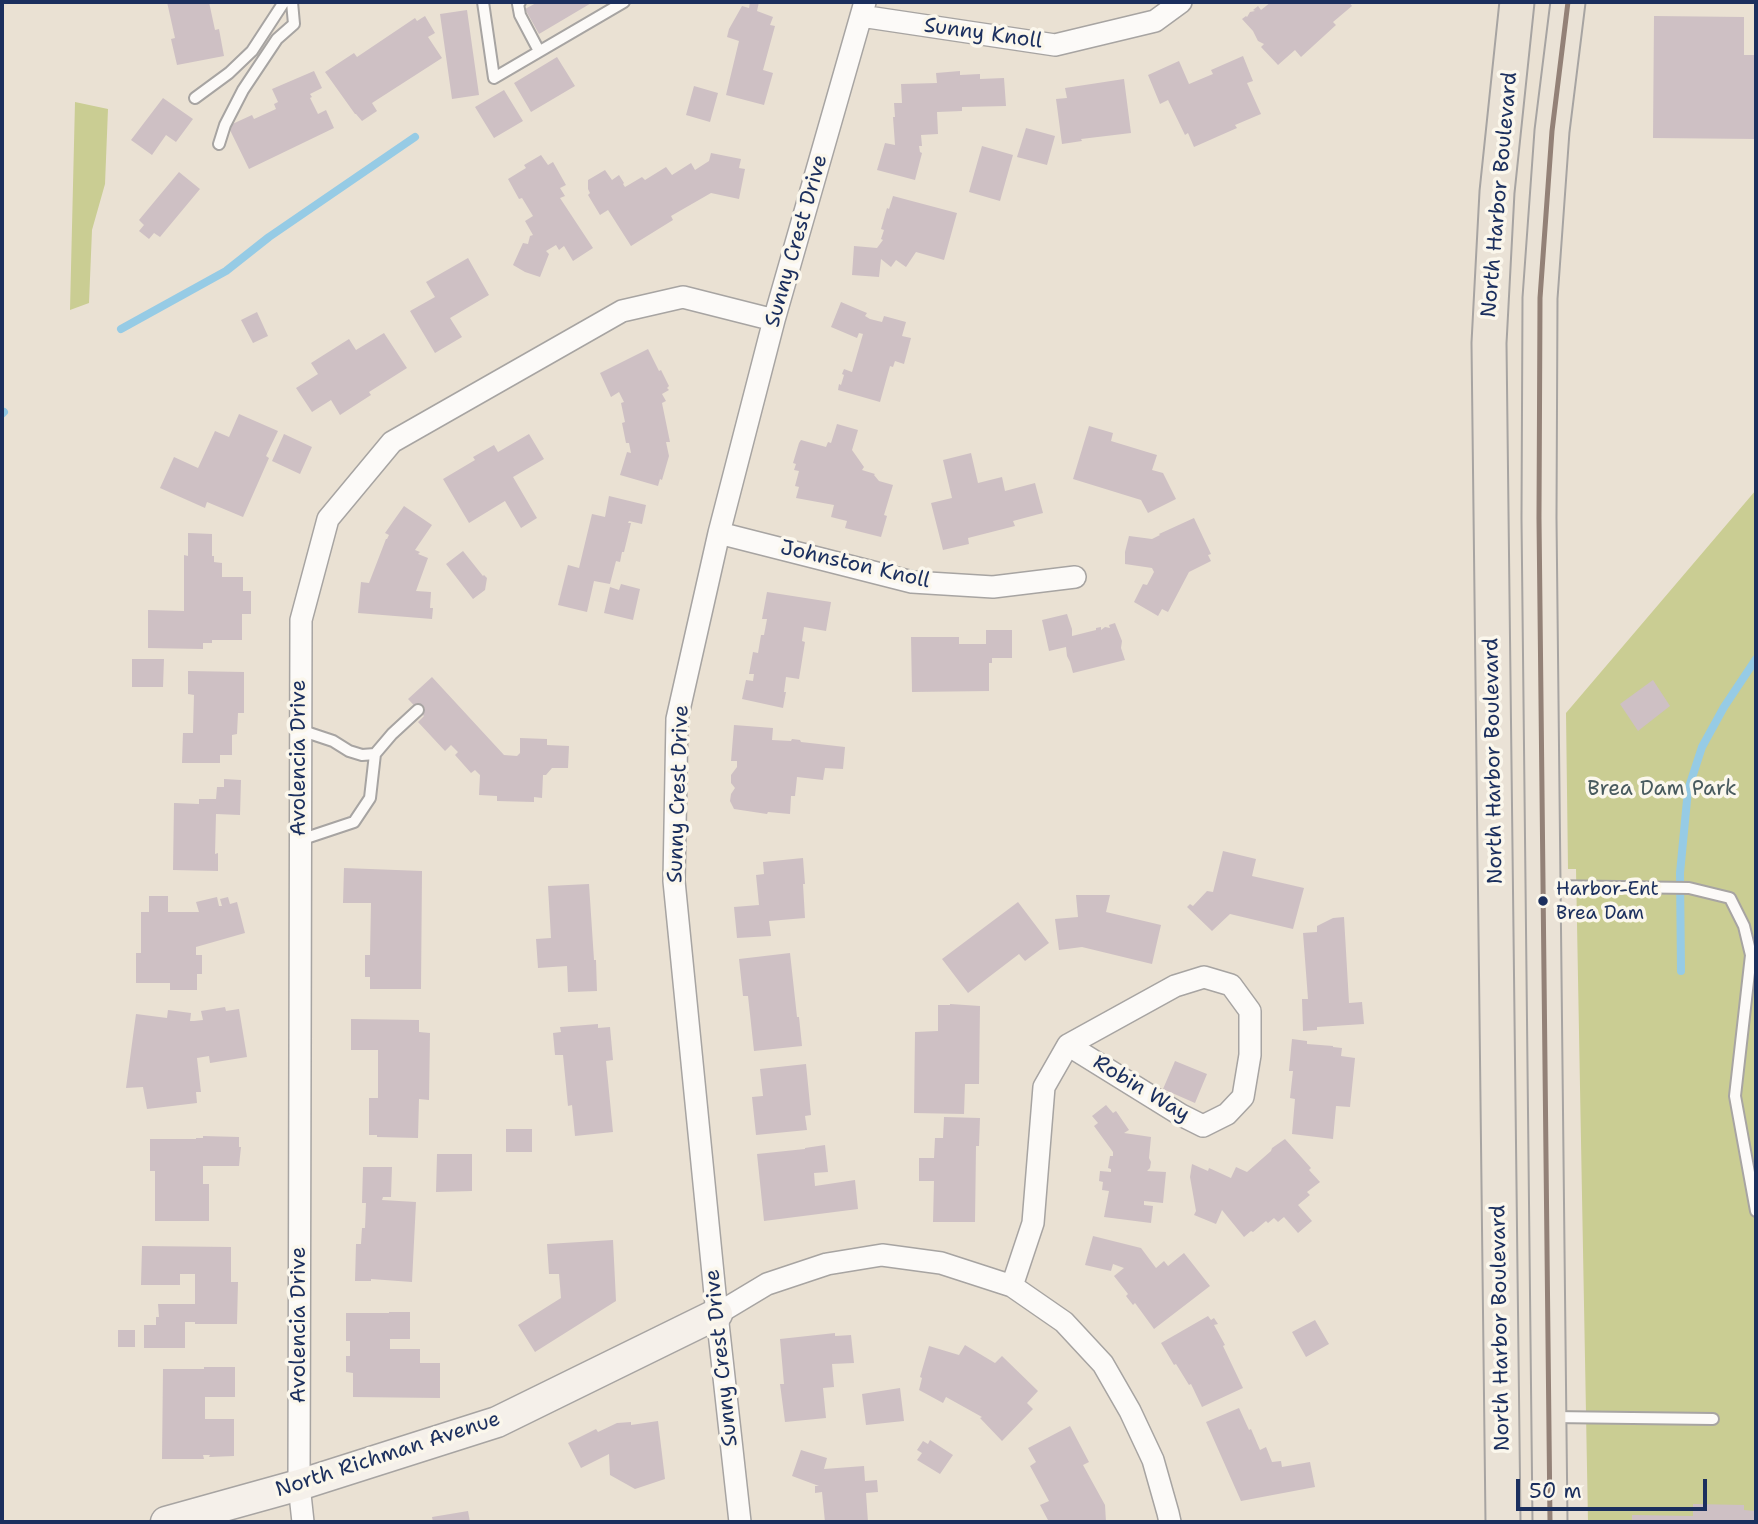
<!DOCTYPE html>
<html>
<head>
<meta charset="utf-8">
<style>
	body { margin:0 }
	#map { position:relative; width:1758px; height:1524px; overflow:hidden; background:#eae1d3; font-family:"Shantell Sans",sans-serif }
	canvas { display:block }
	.frame { position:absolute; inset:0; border:4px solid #1b2f5e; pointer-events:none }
	.scale { position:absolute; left:1516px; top:1479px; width:191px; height:32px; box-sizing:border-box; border:4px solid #1b2f5e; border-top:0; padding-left:9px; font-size:21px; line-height:24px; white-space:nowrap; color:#1b2f5e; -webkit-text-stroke:5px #fbf7ec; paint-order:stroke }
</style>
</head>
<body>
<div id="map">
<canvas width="1758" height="1524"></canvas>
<div class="frame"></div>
<div class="scale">50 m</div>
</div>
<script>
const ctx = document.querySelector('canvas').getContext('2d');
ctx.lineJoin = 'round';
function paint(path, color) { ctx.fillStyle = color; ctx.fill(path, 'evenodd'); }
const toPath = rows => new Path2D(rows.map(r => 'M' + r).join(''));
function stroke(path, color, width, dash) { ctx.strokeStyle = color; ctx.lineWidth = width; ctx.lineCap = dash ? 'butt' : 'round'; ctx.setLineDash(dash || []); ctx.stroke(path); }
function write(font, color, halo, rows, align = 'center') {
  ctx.font = font + ' "Shantell Sans",sans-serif'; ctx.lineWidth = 7; ctx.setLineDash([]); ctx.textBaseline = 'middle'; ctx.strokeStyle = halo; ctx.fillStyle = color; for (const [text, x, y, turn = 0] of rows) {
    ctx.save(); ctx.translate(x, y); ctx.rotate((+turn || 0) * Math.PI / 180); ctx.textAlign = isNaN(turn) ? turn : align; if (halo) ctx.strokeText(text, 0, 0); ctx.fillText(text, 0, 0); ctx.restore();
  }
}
const green = toPath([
	[75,102,108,109,105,184,92,230,89,303,70,310],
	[1756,490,1756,1522,1588,1522,1576,869,1568,869,1566,713]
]);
const stream = toPath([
	[121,329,226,271,269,237,415,137],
	[2,414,4,412],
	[1681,971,1680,873,1688,790,1702,747,1724,707,1756,659]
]);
const building = toPath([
	[167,2,209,2,215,30,219,29,224,56,177,65,171,39,175,38],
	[538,2,593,2,539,34,525,9],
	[750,2,759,2,757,11,773,17,770,25,775,26,763,70,773,73,764,105,726,95,739,41,727,37,729,29,742,6,749,8],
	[1271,2,1349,2,1352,6,1333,22,1336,25,1301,57,1295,50,1278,65,1261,47,1264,44,1258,41,1253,31,1242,19,1246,16,1247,17,1250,12,1255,11,1253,10,1258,6,1261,10],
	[467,10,479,95,452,99,440,14],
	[425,16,435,33,428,37,442,58,372,103,377,111,362,121,356,114,355,114,325,72,354,53,357,57,415,18,417,21],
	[1654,16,1744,17,1744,55,1756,55,1756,139,1653,138],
	[1243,56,1253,81,1247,83,1261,114,1235,125,1237,128,1194,147,1188,133,1185,135,1168,100,1160,104,1148,75,1179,61,1189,84,1213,74,1211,70],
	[557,57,575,86,531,112,514,83],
	[314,71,322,88,310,94,312,97,310,98,318,114,326,110,334,128,249,169,228,126,252,115,254,119,276,109,274,104,278,102,272,89],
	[960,71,960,75,980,74,980,79,1004,78,1006,106,962,107,962,111,937,112,938,134,921,135,922,146,919,146,920,152,922,153,915,180,877,170,885,143,895,145,893,117,895,117,894,103,902,103,901,84,937,83,936,73],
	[1124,79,1131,133,1081,139,1082,141,1062,144,1056,99,1067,98,1065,88],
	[694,86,718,93,710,122,686,115],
	[504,90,523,121,494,138,475,107],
	[163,98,193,119,176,142,166,135,152,155,131,140],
	[1026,128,1055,136,1047,165,1017,157],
	[982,146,1013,155,1000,201,969,192],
	[711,153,741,159,739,168,745,169,739,199,711,193,671,216,673,220,631,246,608,210,600,215,588,195,590,193,588,189,588,180,605,170,612,180,619,175,624,183,623,184,625,187,642,177,645,180,666,167,672,175,691,163,695,170,709,161],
	[541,155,548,165,553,162,566,185,560,188,565,196,560,198,593,248,573,261,564,246,559,250,556,245,546,251,549,254,540,277,525,272,513,265,523,243,528,244,530,236,533,235,525,221,533,216,522,198,519,199,508,179,526,168,524,165],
	[179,172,200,189,160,237,154,233,149,239,139,231,144,225,139,220],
	[893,196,957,213,944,260,916,252,906,267,896,260,891,267,881,259,879,277,852,275,854,246,877,248,883,240,881,239,884,230,881,229,887,208,889,209],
	[468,258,489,295,450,318,462,337,435,353,410,311,435,297,426,282],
	[841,302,867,313,865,316,870,319,882,322,884,316,906,322,902,336,911,338,904,364,895,361,893,367,890,366,880,402,838,390,839,384,841,385,844,375,842,374,844,369,852,372,863,334,859,333,857,338,831,327],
	[257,312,268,336,253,343,241,320],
	[384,333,407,368,369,392,371,395,340,415,331,400,312,412,296,388,318,374,311,363,349,339,356,350],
	[648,349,659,371,661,370,669,386,667,388,669,390,662,394,666,401,662,403,670,442,666,442,669,456,662,480,660,479,658,486,620,475,627,452,631,453,629,443,626,443,622,423,625,422,621,403,624,402,619,392,611,397,600,373],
	[239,414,278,431,266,456,269,458,243,517,207,502,205,508,160,488,174,457,198,468,215,431,229,437],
	[837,424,858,430,852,450,864,467,862,470,875,474,874,475,879,481,893,485,884,515,887,516,881,537,845,528,847,521,831,517,834,505,796,498,799,487,795,486,799,471,794,470,796,464,793,463,799,443,801,440,826,447,828,442,831,443],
	[1089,426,1113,433,1111,441,1157,455,1152,470,1163,473,1176,499,1148,513,1141,500,1073,479],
	[284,434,312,447,300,474,272,461],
	[529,434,544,459,513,477,537,518,521,528,505,501,469,523,443,479,475,460,473,457,494,445,498,452],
	[971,453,978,483,1002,477,1005,491,1035,483,1043,513,1013,521,1015,526,968,538,969,544,943,550,931,503,952,498,943,460],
	[609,496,646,505,642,524,629,521,628,523,631,523,624,552,622,552,620,562,616,561,610,584,594,581,587,612,558,605,568,565,579,568,592,514,605,517],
	[404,506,432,525,415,550,420,552,418,554,428,558,416,591,431,592,430,608,433,608,432,619,358,613,361,582,369,583,386,539,387,539,389,535,385,533],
	[1194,518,1211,554,1208,555,1211,561,1189,572,1168,612,1162,609,1158,616,1134,602,1143,584,1147,585,1154,572,1152,568,1125,564,1125,552,1129,536,1152,539,1160,535,1159,534],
	[188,533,212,534,212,556,214,556,214,562,222,563,222,577,243,577,243,591,251,591,251,614,242,614,242,640,212,640,212,643,203,643,203,649,148,648,148,610,184,611,184,555,188,556],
	[463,551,483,576,484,575,487,578,485,590,473,599,446,564],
	[621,584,640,589,633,620,604,613,610,587,619,590],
	[767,592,831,602,826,631,804,627,802,641,805,642,799,679,786,677,784,692,786,692,783,708,742,699,746,680,753,681,754,674,749,674,753,652,758,653,761,635,764,635,767,619,762,619],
	[1067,614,1072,629,1072,636,1096,630,1096,628,1101,627,1101,630,1105,627,1110,628,1109,625,1115,623,1122,641,1121,648,1125,660,1073,673,1070,662,1067,656,1066,647,1049,651,1042,620],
	[986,630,1012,630,1012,658,992,658,992,663,989,663,989,691,912,692,911,637,959,637,959,644,986,644],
	[132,659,164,659,163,687,132,687],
	[188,671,244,672,244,713,238,713,237,734,232,735,232,755,220,755,220,763,182,763,183,733,193,733,194,695,188,694],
	[432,677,504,755,517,756,520,753,520,738,547,739,547,745,569,746,568,768,552,768,546,775,543,775,542,798,534,797,534,802,497,801,497,796,479,795,480,775,475,770,471,773,455,755,458,752,451,745,445,751,418,722,424,716,408,699],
	[1653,680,1670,706,1638,731,1620,704],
	[734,725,773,728,772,740,791,741,792,739,800,740,801,742,845,747,843,769,825,768,823,780,797,777,795,796,791,796,790,814,768,812,767,814,734,809,730,801,731,794,735,788,731,783,731,775,737,767,737,761,731,761],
	[224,779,241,780,240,815,216,814,215,854,218,853,218,871,173,870,174,803,199,804,199,799,216,799,217,787,224,787],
	[1223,851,1256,859,1252,876,1304,888,1293,929,1230,914,1212,931,1187,907,1190,904,1193,906,1207,891,1213,892],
	[803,858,805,884,803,884,805,918,769,921,771,936,737,938,734,907,759,905,756,875,764,874,763,862],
	[344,868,422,871,421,989,370,989,370,977,365,977,365,955,370,955,371,903,343,903],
	[589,884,594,960,596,960,597,991,568,992,567,966,538,968,536,939,551,938,548,886],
	[1076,895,1110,895,1106,912,1161,925,1152,964,1082,947,1059,950,1055,919,1078,917],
	[149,896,168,896,168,912,199,912,196,902,217,897,219,906,222,906,220,899,228,897,230,904,237,902,245,933,196,947,196,955,202,955,202,974,197,974,197,990,170,990,170,983,136,983,136,953,141,953,141,912,149,912],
	[1018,902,1049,943,1025,961,1019,954,968,993,942,959],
	[1344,917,1349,1003,1362,1002,1364,1024,1317,1027,1317,1030,1303,1031,1302,999,1308,999,1303,933,1317,932,1317,926,1333,918],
	[790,953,797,1017,799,1017,802,1046,754,1051,748,996,743,996,739,959],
	[950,1004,980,1006,979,1084,965,1084,964,1114,914,1113,915,1032,938,1031,938,1005,950,1005],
	[225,1007,226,1011,239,1009,247,1057,210,1063,209,1056,197,1058,201,1092,196,1092,197,1103,147,1109,143,1087,126,1088,136,1014,167,1018,168,1010,191,1013,190,1021,194,1021,203,1020,201,1011],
	[351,1019,419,1020,419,1032,430,1033,429,1100,419,1099,418,1138,377,1137,377,1135,369,1135,369,1098,378,1098,378,1050,351,1050],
	[598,1024,598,1028,610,1027,613,1060,606,1061,613,1132,575,1136,572,1105,568,1106,563,1055,555,1055,553,1033,561,1032,560,1027],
	[1292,1039,1307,1041,1307,1044,1333,1046,1333,1047,1342,1048,1341,1056,1355,1058,1350,1107,1336,1106,1333,1139,1292,1134,1295,1099,1290,1098,1293,1071,1289,1071],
	[1175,1061,1207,1074,1195,1103,1163,1089],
	[806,1064,811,1115,805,1116,807,1130,756,1135,752,1097,763,1096,760,1069],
	[1106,1105,1113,1113,1116,1111,1129,1130,1124,1133,1151,1137,1149,1158,1151,1162,1150,1168,1147,1171,1166,1172,1163,1203,1144,1201,1144,1205,1153,1206,1151,1223,1104,1217,1109,1191,1102,1190,1103,1182,1099,1181,1100,1171,1111,1172,1111,1169,1108,1168,1110,1156,1113,1156,1113,1152,1094,1126,1098,1123,1092,1116],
	[944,1117,980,1118,979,1146,976,1146,975,1222,933,1222,934,1181,919,1181,919,1158,934,1158,935,1138,943,1138],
	[506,1129,532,1129,532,1152,506,1152],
	[203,1136,239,1137,239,1147,241,1147,239,1166,203,1166,203,1184,209,1184,209,1221,155,1221,155,1171,150,1171,150,1139,196,1139,196,1138,203,1138],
	[1285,1139,1311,1168,1309,1170,1320,1182,1307,1192,1310,1195,1298,1205,1312,1221,1298,1233,1284,1217,1278,1222,1274,1218,1268,1223,1266,1221,1253,1232,1251,1231,1244,1237,1222,1210,1216,1224,1194,1215,1196,1211,1190,1177,1192,1164,1208,1171,1209,1168,1231,1178,1236,1167,1247,1172,1271,1151,1272,1148],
	[825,1145,828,1172,814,1173,815,1186,855,1180,858,1209,764,1221,757,1154,805,1149,805,1148],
	[437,1154,472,1154,472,1191,436,1192],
	[363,1167,392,1167,391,1197,383,1197,382,1200,416,1202,412,1282,371,1279,371,1281,355,1281,356,1244,361,1244,362,1228,365,1228,366,1203,362,1203],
	[1093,1236,1141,1248,1156,1268,1164,1261,1168,1266,1184,1253,1210,1286,1154,1329,1135,1303,1133,1305,1126,1296,1128,1294,1114,1276,1124,1268,1113,1264,1111,1271,1085,1265],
	[613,1240,616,1301,535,1352,518,1325,561,1298,559,1274,549,1274,547,1244],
	[142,1246,231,1247,231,1282,238,1282,237,1324,195,1324,195,1322,185,1322,185,1348,144,1348,144,1325,156,1325,156,1317,159,1317,158,1304,195,1304,195,1274,180,1274,180,1285,141,1285],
	[389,1312,410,1312,410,1339,390,1339,390,1349,420,1349,420,1363,440,1363,440,1398,353,1397,353,1373,346,1372,346,1356,350,1356,350,1341,346,1341,346,1313,389,1313],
	[1208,1316,1211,1320,1214,1318,1218,1324,1214,1325,1225,1345,1223,1346,1243,1388,1202,1407,1191,1384,1189,1385,1176,1364,1174,1365,1161,1343],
	[1315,1320,1329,1344,1306,1357,1292,1332],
	[118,1330,135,1330,135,1347,118,1347],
	[835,1333,835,1336,851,1335,854,1363,832,1364,834,1387,823,1388,826,1418,785,1422,780,1384,784,1384,780,1339],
	[965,1345,995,1363,1002,1356,1038,1391,1027,1403,1033,1409,1002,1441,980,1418,982,1417,946,1397,943,1403,919,1390,922,1378,920,1377,929,1346,959,1355],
	[204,1367,235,1367,235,1397,205,1397,205,1419,234,1419,234,1456,209,1457,210,1455,203,1455,204,1459,162,1459,163,1369,204,1369],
	[900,1388,904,1421,866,1425,862,1394],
	[1239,1408,1249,1430,1251,1429,1260,1450,1266,1447,1272,1462,1281,1461,1282,1467,1310,1462,1315,1487,1241,1501,1206,1422],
	[658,1421,665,1479,635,1489,610,1475,609,1454,581,1468,568,1443,596,1429,598,1432,617,1423,631,1422,631,1425],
	[1070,1426,1089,1462,1083,1465,1105,1505,1106,1522,1049,1522,1040,1505,1049,1501,1030,1466,1036,1462,1028,1448],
	[930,1440,953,1455,940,1474,917,1460,922,1453,917,1450,923,1441,928,1444],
	[801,1450,827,1458,824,1469,864,1466,865,1481,877,1480,878,1492,866,1493,868,1522,825,1522,822,1492,815,1493,815,1486,819,1486,792,1476],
	[1693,1504,1744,1505,1744,1510,1756,1511,1756,1522,1632,1522,1632,1515,1693,1516],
	[468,1511,470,1522,433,1522,432,1517]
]);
const lane = toPath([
	[483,2,494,78,624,2],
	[520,2,518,4,520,15,539,51],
	[195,98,229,73,252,51,284,2],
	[219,144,225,125,243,90,277,39,294,24,292,2],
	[300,730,333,741,349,751,362,755,375,754,392,734,418,710],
	[300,840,354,822,370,798,375,754],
	[1547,886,1689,888,1730,898,1744,926,1751,955,1735,1096,1756,1211],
	[1552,1417,1713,1419]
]);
const street = toPath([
	[861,16,1055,45,1155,21,1181,2],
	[719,533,912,582,993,587,1075,577],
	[1012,1286,1033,1223,1044,1087,1068,1045,1175,986,1204,977,1231,985,1250,1011,1250,1055,1243,1097,1227,1114,1203,1126,1181,1115,1068,1045],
	[717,1314,767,1284,827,1264,882,1255,941,1263,1012,1286,1064,1322,1103,1364,1130,1411,1153,1460,1168,1513,1170,1522],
	[303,1522,299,1485,301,620,328,519,392,442,622,311,683,297,774,320],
	[740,1522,717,1314,674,881,677,719,719,533,774,320,865,2]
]);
const secondary = toPath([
	[166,1522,299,1485,497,1422,717,1314]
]);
const primary = toPath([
	[1503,1522,1489,343,1497,192,1517,2],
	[1550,1522,1539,518,1540,298,1552,131,1568,2]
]);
const bus1 = toPath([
	[1550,1522,1539,518,1540,298,1552,131,1568,2]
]);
const markers = [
	[1543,901,6,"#1b2f5e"]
];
const busNames = [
	["Harbor-Ent",1556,890],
	["Brea Dam",1556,914]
];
const streetNames = [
	["Sunny Knoll",983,34,8],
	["North Harbor Boulevard",1500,195,-85],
	["Sunny Crest Drive",797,241,-74],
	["Johnston Knoll",855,565,13],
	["Avolencia Drive",300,758,-90],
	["North Harbor Boulevard",1494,761,-91],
	["Sunny Crest Drive",679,794,-88],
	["Robin Way",1141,1089,31],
	["Avolencia Drive",300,1325,-90],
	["North Harbor Boulevard",1501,1328,-91],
	["Sunny Crest Drive",722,1358,-96],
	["North Richman Avenue",388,1455,-18]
];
const parkNames = [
	["Brea Dam Park",1662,790]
];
paint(green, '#cacd93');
stroke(stream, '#96cbe5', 8);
paint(building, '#cec0c4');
stroke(lane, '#a7a4a2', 14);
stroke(street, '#a7a4a2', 24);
stroke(secondary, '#a7a4a2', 33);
stroke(primary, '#a7a4a2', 37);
stroke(lane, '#fcfaf8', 10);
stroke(street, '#fcfaf8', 21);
stroke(secondary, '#f5f0ea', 30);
stroke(primary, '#eae2d6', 33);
stroke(bus1, '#938177', 5);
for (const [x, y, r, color] of markers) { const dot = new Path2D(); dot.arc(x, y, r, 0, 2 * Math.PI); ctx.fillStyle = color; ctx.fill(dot); stroke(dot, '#fbf7ec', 2.5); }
write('19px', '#1b2f5e', '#fbf7ec', busNames, 'left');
write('21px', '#1b2f5e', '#fbf7ec', streetNames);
write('21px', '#485a5e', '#fbf7ec', parkNames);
</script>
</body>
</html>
